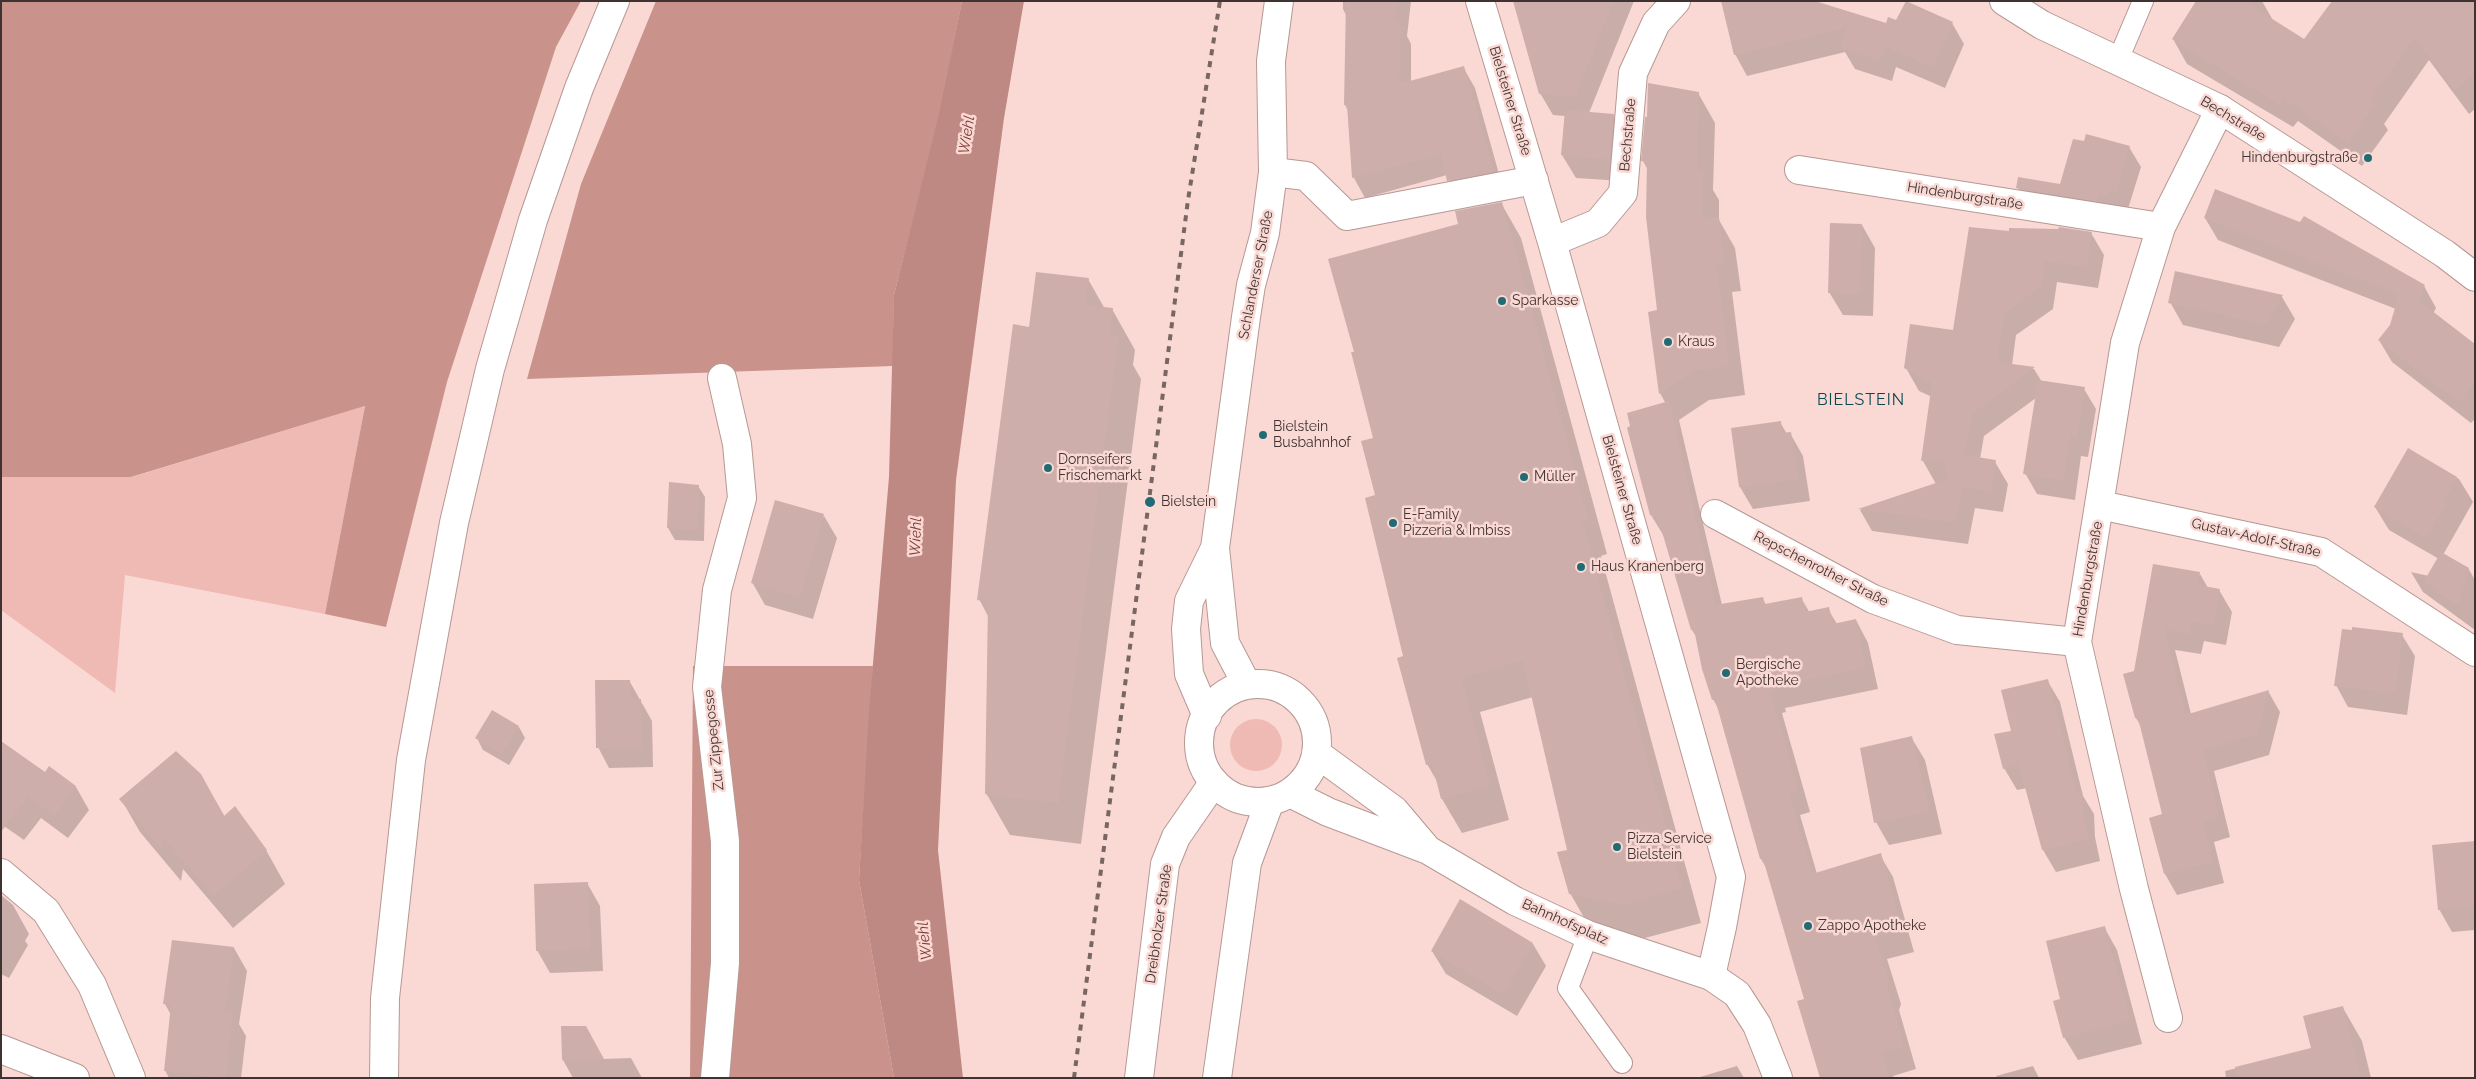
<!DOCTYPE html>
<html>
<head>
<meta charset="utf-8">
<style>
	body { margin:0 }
	#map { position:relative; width:2476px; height:1079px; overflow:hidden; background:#fad9d4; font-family:Raleway,sans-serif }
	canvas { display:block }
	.frame { position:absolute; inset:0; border:2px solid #3f3331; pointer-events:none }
</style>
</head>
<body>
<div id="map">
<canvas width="2476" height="1079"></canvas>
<div class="frame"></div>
</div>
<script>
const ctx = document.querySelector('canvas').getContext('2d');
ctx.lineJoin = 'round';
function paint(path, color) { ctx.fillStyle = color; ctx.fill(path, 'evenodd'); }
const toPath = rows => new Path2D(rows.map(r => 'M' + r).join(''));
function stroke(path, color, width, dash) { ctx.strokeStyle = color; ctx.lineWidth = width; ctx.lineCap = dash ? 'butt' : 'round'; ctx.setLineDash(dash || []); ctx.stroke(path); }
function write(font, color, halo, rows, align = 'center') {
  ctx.font = font + ' Raleway,sans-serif'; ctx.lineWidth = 5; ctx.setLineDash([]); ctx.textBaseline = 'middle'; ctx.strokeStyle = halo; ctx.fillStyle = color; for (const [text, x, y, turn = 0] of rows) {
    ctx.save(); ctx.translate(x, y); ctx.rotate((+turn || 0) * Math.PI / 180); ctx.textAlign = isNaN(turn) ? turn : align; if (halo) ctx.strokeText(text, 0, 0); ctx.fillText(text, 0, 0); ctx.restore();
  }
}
const green = toPath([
	[365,406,325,614,125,575,115,693,1,610,1,477,132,477],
	'1230 745a26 26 0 1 1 52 0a26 26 0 1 1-52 0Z'
]);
const forest = toPath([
	[1,1,581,1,556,47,447,382,386,627,325,614,365,406,131,477,1,477],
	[656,1,962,1,940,114,894,295,893,366,527,379,581,184],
	[693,666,873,666,859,880,894,1078,690,1078]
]);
const water = toPath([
	[962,1,1024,1,1004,118,956,480,938,850,963,1078,894,1078,859,880,869,710,889,477,894,295,939,114]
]);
const shadow = toPath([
	[1343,1,1411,1,1407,36,1411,44,1411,82,1463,67,1475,88,1504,192,1460,201,1447,175,1365,198,1354,178,1349,112,1345,105,1347,17,1343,9],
	[1514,1,1634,1,1589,113,1613,115,1626,138,1623,181,1576,178,1562,155,1565,116,1553,115,1540,93],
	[2197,1,2262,1,2274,22,2304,41,2475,1,2475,109,2469,114,2429,60,2384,124,2388,130,2362,166,2298,121,2293,127,2187,64,2173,39],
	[1723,5,1886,24,1896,22,1952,23,1964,44,1945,88,1896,67,1892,81,1855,69,1845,52,1747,76,1735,54],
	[1698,93,1715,123,1713,190,1719,200,1719,220,1735,248,1741,291,1732,292,1745,395,1709,400,1679,420,1722,605,1762,598,1766,605,1801,598,1810,613,1828,609,1837,624,1856,620,1868,643,1878,689,1785,708,1786,712,1782,713,1810,812,1800,815,1817,874,1880,855,1893,877,1914,952,1887,959,1901,1004,1899,1010,1916,1069,1893,1076,1894,1078,1821,1078,1806,1000,1767,869,1761,859,1719,710,1713,699,1697,638,1692,630,1665,538,1651,515,1666,404,1660,393,1659,311,1648,170,1643,161],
	[2129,147,2141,167,2127,212,2029,208,2018,188,2061,185],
	[1501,203,1521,238,1607,554,1601,556,1701,923,1645,938,1590,928,1570,893,1569,851,1533,697,1480,712,1509,820,1462,833,1442,799,1438,783,1427,764,1405,657,1377,496,1375,439,1355,353,1460,225],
	[2205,218,2424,286,2436,308,2433,314,2475,346,2475,419,2471,423,2392,362,2379,340,2391,325,2396,309,2218,240],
	[1862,225,1875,248,1873,316,1843,315,1829,292],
	[2010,232,2091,233,2104,255,2098,288,2057,282,2053,309,2016,335,2012,365,2034,369,2042,382,2084,389,2096,409,2088,457,2081,456,2075,500,2037,494,2025,473,2036,398,1984,436,1980,459,1995,462,2008,484,2003,512,1975,508,1968,544,1872,531,1860,510,1936,484,1923,461,1932,397,1919,391,1906,368,1955,331],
	[2176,273,2282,297,2295,319,2279,347,2183,325,2170,302],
	[1088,279,1105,309,1112,309,1135,350,1133,365,1141,379,1081,844,1010,835,986,793,989,618,979,599,1030,328],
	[1780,422,1787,434,1790,433,1803,456,1810,501,1753,509,1740,487,1732,429],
	[2408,450,2459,479,2473,502,2443,555,2468,568,2475,580,2475,630,2423,592,2411,572,2429,576,2439,559,2389,530,2375,507],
	[670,483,698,486,705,497,704,541,675,540,668,528],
	[824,516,837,538,813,619,765,605,752,582],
	[2200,574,2208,588,2219,590,2232,612,2226,645,2204,641,2201,654,2175,650,2191,714,2268,691,2280,712,2269,755,2214,771,2230,837,2214,842,2224,883,2177,895,2165,874,2151,819,2163,814,2143,730,2136,718,2135,672],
	[2402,635,2415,656,2407,715,2348,707,2336,685],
	[2047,680,2060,702,2083,796,2094,814,2095,837,2100,861,2056,872,2043,850,2027,788,2017,790,2004,768,2012,731],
	[630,682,652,721,653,767,609,768,598,747],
	[519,727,525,738,509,765,483,750,477,738],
	[1911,737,1925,760,1942,834,1889,845,1876,822],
	[45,774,76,787,89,810,68,838,41,818,24,840,1,824],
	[200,774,225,817,266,850,285,884,233,928,183,869,181,881,140,832,121,799],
	[2475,842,2475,930,2452,932,2439,909],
	[587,883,600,906,603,971,550,973,537,950],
	[1,895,13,905,29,934,25,941,28,945,9,978,1,974],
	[2104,927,2117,950,2142,1044,2078,1060,2064,1037],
	[1533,944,1546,966,1517,1016,1446,974,1432,951],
	[234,948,247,971,239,1024,246,1036,241,1078,169,1078,165,1070,171,1015,165,1004],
	[2343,1008,2362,1041,2371,1078,2226,1078,2225,1071,2313,1049],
	[562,1027,585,1027,603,1059,631,1058,642,1078,573,1078,563,1060],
	[1737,1066,1744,1078,1700,1078,1700,1077],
	[2033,1066,2039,1078,1997,1078,1996,1076]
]);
const building = toPath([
	[1346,1,1397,1,1395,22,1400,22,1399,84,1464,66,1494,172,1447,181,1441,154,1352,178,1347,105,1344,105],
	[1513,1,1613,1,1575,96,1539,94],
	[1721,1,1815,1,1886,23,1888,17,1896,20,1906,1,1953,22,1933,67,1885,46,1880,60,1841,48,1847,27,1734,55],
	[2196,1,2244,1,2304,39,2332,1,2475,1,2475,74,2454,90,2415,37,2369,101,2374,104,2348,142,2283,97,2279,104,2172,39],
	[1648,83,1699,92,1697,169,1703,170,1702,217,1719,217,1724,262,1716,263,1729,366,1692,371,1659,394,1648,312,1657,310,1646,217,1647,162,1641,161,1645,117,1647,117],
	[1565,110,1614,114,1610,159,1561,155],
	[2086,134,2130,146,2116,192,2108,190,2106,196,2098,195,2097,201,2016,188,2018,177,2060,184,2073,139,2084,141],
	[2215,189,2300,222,2304,216,2425,285,2418,300,2475,344,2475,382,2459,402,2378,340,2390,325,2399,294,2204,218],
	[1502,202,1588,520,1582,521,1682,888,1624,904,1569,894,1557,852,1567,850,1523,660,1461,678,1490,785,1441,799,1432,764,1426,765,1397,658,1403,656,1365,498,1375,495,1361,441,1373,438,1351,352,1354,352,1328,259,1458,224,1455,211],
	[1830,223,1862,224,1860,294,1828,293],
	[1969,227,2009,231,2009,228,2058,229,2059,227,2092,232,2086,267,2045,260,2041,286,2004,313,1997,362,2035,367,1972,414,1964,455,1996,460,1991,491,1962,487,1955,522,1858,509,1948,479,1943,458,1921,461,1932,383,1904,368,1910,324,1953,330],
	[2175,271,2283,295,2266,324,2168,303],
	[1036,272,1089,278,1085,305,1113,308,1109,335,1118,337,1058,803,985,794,988,602,977,600,1013,324,1029,327],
	[2038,380,2085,387,2077,437,2070,435,2063,480,2023,474],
	[1669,401,1715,605,1763,597,1765,604,1802,597,1805,612,1829,607,1833,624,1856,619,1866,667,1774,686,1775,689,1770,691,1798,790,1789,793,1812,874,1881,853,1902,929,1875,937,1888,981,1887,987,1904,1047,1881,1053,1889,1078,1820,1078,1797,1001,1804,999,1763,859,1760,859,1715,699,1712,700,1702,669,1694,629,1691,630,1658,518,1650,515,1627,428,1630,426,1627,413],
	[1781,421,1782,433,1791,432,1798,479,1739,487,1731,428],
	[2408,448,2457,477,2443,502,2446,504,2426,538,2374,507],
	[669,482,699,485,698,530,667,528],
	[775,500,824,514,800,597,751,583],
	[2441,552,2469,568,2458,606,2424,581],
	[2153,564,2200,572,2198,585,2220,589,2214,625,2192,621,2190,634,2164,629,2185,715,2269,690,2257,734,2202,750,2219,816,2202,821,2213,862,2164,874,2149,818,2162,814,2138,718,2135,718,2123,674,2134,671],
	[2352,627,2403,633,2395,693,2334,686,2342,629,2352,630],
	[2048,679,2076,792,2082,790,2083,814,2088,839,2042,850,2019,765,2003,769,1994,734,2011,731,2001,690],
	[595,680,630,680,631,699,641,699,642,747,596,748],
	[492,710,519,726,502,754,475,738],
	[1912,736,1929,811,1874,823,1860,748],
	[1,741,45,772,49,766,76,786,55,816,28,796,1,832],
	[176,751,201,774,224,816,235,806,267,850,213,896,164,838,162,850,119,799],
	[2475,841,2475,906,2438,910,2432,845],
	[588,882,590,948,536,951,534,884],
	[1460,899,1533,943,1503,994,1431,951],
	[2105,926,2130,1021,2063,1038,2053,1001,2060,999,2046,941],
	[172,940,234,947,225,1011,233,1012,225,1078,164,1071,171,1005,163,1004],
	[2343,1006,2361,1078,2236,1078,2235,1067,2311,1048,2303,1016],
	[561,1026,586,1026,604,1059,562,1060]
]);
const lane = toPath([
	[2118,60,2143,1],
	[1588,935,1568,988,1622,1063]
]);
const street = toPath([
	[1480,1,1552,242,1731,877,1722,927,1711,976],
	[1799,170,2161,227],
	[1273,172,1306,176,1347,216,1534,180],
	[1552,242,1598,223,1623,193,1633,73,1656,23,1676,1],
	[2100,505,2321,552,2475,652],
	[1715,514,1873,599,1957,630,2077,642],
	[1,873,46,911,92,985,131,1078],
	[2168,1018,2134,889,2077,642,2125,343,2161,227,2220,109],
	[1,1049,75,1078],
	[715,1078,725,963,725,841,707,687,717,590,742,498,737,444,722,378],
	[1139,1078,1165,864,1176,837,1214,782],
	[1217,1078,1247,863,1270,801]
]);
const secondary = toPath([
	[2004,1,2042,25,2220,109,2445,254,2475,277],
	'1199 743a59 59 0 1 1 118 0a59 59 0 1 1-118 0Z',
	[1247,685,1225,643,1215,548,1246,317,1251,285,1265,233,1273,172,1271,61,1279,1],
	[1207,716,1189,674,1186,629,1189,601,1215,548],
	[1316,753,1394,810,1427,849],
	[1290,793,1328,812,1428,850,1515,901,1588,935,1711,976,1737,994,1757,1025,1778,1078],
	[384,1078,385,998,411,760,454,523,490,369,533,220,579,88,615,1]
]);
const rail = toPath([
	[1074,1078,1188,200,1220,1]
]);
const markers = [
	[2368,158,5,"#216b74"],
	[1502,301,5,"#216b74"],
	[1668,342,5,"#216b74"],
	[1263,435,5,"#216b74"],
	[1048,468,5,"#216b74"],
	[1524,477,5,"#216b74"],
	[1150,502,6,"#216b74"],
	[1393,523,5,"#216b74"],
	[1581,567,5,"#216b74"],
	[1726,673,5,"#216b74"],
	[1617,847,5,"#216b74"],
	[1808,926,5,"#216b74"]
];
const streetNames = [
	["Bielsteiner Straße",1510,101,73],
	["Bechstraße",2233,119,31],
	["Bechstraße",1628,135,-85],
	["Hindenburgstraße",1965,196,9],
	["Schlanderser Straße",1256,275,-79],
	["Bielsteiner Straße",1622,490,74],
	["Gustav-Adolf-Straße",2256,538,13],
	["Repschenrother Straße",1821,569,27],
	["Hindenburgstraße",2088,579,-80],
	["Zur Zippegosse",714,740,-96],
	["Bahnhofsplatz",1565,922,24],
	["Dreibholzer Straße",1159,924,-82]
];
const poiNames = [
	["Hindenburgstraße",2358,158,"right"],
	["Sparkasse",1512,301],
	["Kraus",1678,342],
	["Bielstein",1273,427],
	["Busbahnhof",1273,443],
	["Dornseifers",1058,460],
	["Frischemarkt",1058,476],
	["Müller",1534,477],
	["Bielstein",1161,502],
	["E-Family",1403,515],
	["Pizzeria & Imbiss",1403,531],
	["Haus Kranenberg",1591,567],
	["Bergische",1736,665],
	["Apotheke",1736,681],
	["Pizza Service",1627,839],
	["Bielstein",1627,855],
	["Zappo Apotheke",1818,926]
];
const waterNames = [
	["Wiehl",967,135,-81],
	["Wiehl",916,537,-88],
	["Wiehl",925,941,-96]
];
const quarterNames = [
	["BIELSTEIN",1861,400]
];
paint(green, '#efbab3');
paint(forest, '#c9938c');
paint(water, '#be8982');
paint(shadow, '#0003');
paint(building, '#ceaeaa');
stroke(lane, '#b79893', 22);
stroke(street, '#b79893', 30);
stroke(secondary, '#b79893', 30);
stroke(lane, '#fff', 20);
stroke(street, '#fff', 28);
stroke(secondary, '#fff', 28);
stroke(rail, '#786663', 4, [6, 6]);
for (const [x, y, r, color] of markers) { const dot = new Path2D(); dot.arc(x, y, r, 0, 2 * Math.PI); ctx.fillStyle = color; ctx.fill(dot); stroke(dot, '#fad9d4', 2); }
write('14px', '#3f3331', '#fad9d4', streetNames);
write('14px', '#3f3331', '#fad9d4', poiNames, 'left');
write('italic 15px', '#7f3b34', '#fad9d4', waterNames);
ctx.letterSpacing = '1px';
write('16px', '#07484f', '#fad9d4', quarterNames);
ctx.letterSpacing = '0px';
</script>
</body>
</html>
